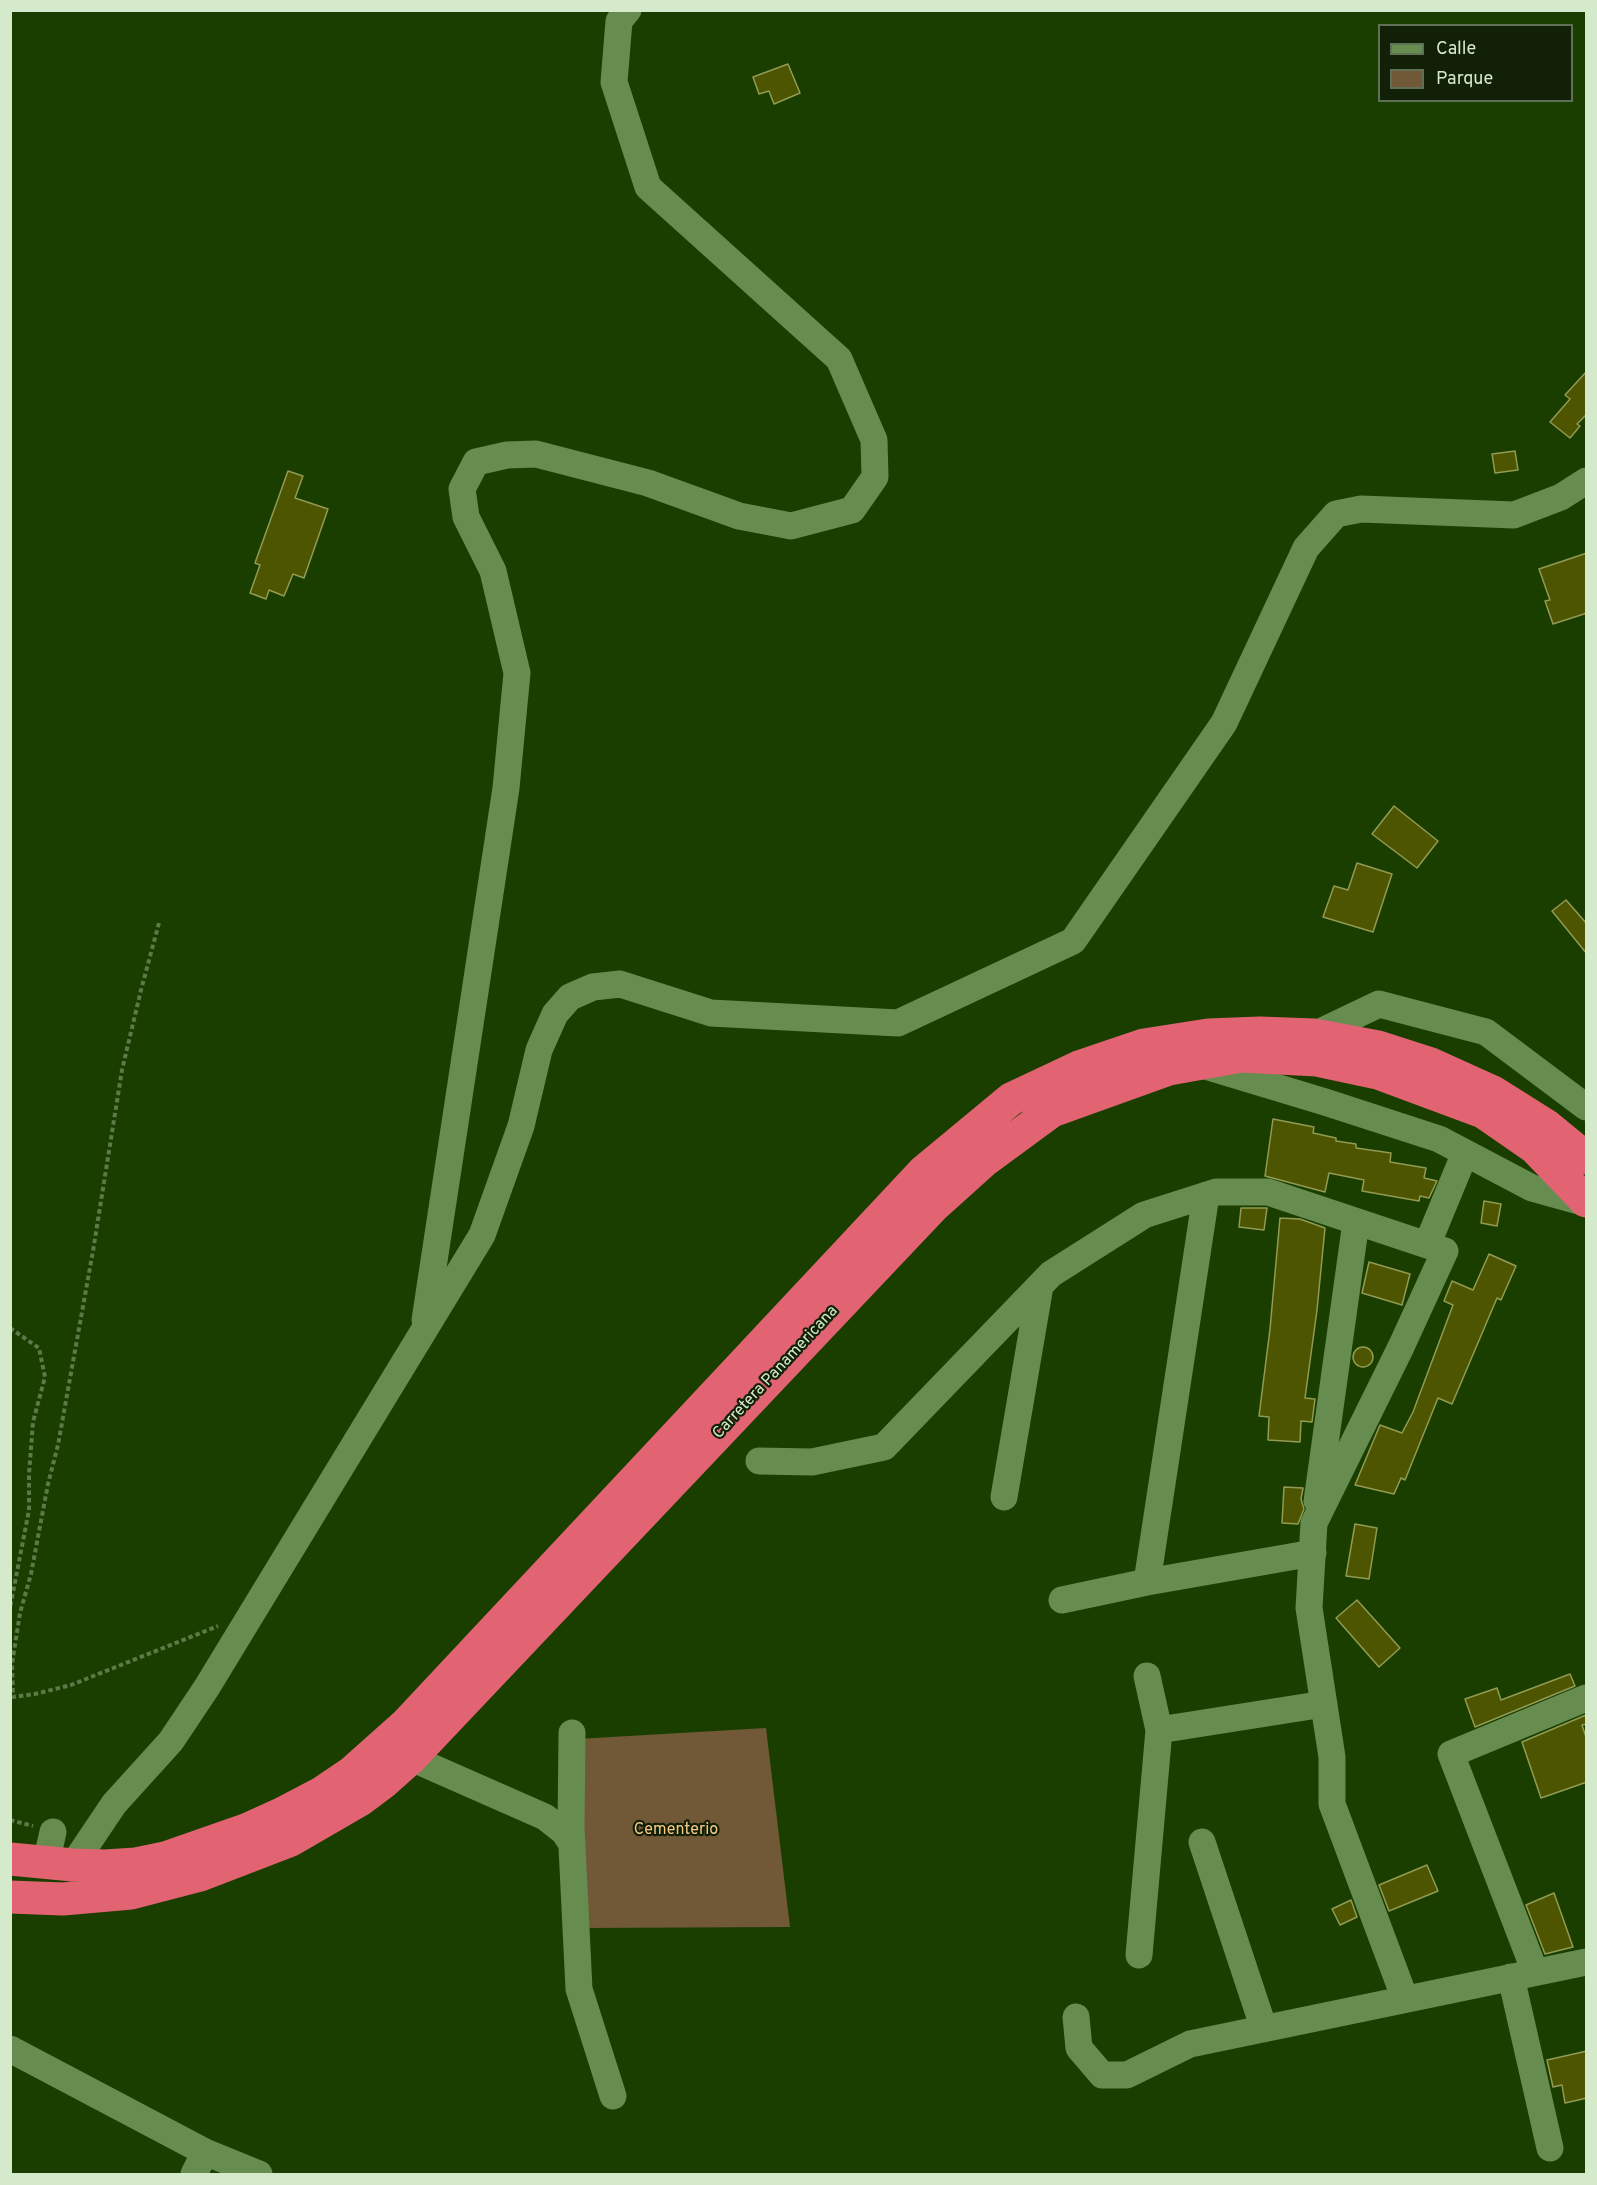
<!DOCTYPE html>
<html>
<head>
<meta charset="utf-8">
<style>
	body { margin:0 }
	#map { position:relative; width:1597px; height:2185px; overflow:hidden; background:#1a3d00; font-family:Overpass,sans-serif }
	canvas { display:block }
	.frame { position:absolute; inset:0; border:12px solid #d4eaca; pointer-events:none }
	.legend { position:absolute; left:1378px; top:24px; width:195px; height:78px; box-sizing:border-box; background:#112007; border:2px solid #5f7155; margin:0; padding:8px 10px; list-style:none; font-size:18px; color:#d4eaca }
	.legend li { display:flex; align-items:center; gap:12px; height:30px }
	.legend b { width:30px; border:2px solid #5f7155 }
</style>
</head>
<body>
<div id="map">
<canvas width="1597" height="2185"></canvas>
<div class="frame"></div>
<ul class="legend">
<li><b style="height:8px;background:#668c50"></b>Calle</li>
<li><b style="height:16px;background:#715937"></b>Parque</li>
</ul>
</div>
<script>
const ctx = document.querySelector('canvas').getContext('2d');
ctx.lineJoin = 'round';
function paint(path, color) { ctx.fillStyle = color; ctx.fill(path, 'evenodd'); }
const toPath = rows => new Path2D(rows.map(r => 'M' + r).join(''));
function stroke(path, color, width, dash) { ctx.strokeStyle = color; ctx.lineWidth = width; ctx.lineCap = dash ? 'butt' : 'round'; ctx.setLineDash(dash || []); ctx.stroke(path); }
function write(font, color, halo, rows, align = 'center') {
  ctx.font = font + ' Overpass,sans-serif'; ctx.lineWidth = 4.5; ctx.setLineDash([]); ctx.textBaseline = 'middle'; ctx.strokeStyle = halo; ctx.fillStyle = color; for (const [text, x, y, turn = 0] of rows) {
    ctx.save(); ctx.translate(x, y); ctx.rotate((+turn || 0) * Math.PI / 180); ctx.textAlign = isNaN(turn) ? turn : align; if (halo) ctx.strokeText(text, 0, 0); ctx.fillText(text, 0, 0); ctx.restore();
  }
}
const green = toPath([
	[766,1728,790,1927,581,1928,577,1739]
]);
const building = toPath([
	[788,64,800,93,774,104,769,91,759,94,753,77,788,64],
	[1587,371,1587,414,1577,424,1580,426,1570,438,1550,422,1570,399,1565,395,1587,371],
	[1515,451,1518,470,1495,473,1492,454,1515,451],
	[288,471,303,476,295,498,328,509,304,578,293,574,284,596,269,590,266,599,250,593,260,565,255,563,288,471],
	[1587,553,1587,613,1553,624,1545,601,1550,600,1539,569,1587,553],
	[1394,806,1438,841,1417,868,1372,834,1394,806],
	[1357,863,1392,874,1373,932,1323,917,1334,886,1348,890,1357,863],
	[1566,900,1587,924,1587,954,1552,911,1566,900],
	[1273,1119,1314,1127,1313,1133,1336,1138,1336,1141,1356,1144,1356,1148,1391,1153,1390,1162,1426,1168,1424,1178,1437,1181,1429,1198,1420,1196,1419,1201,1362,1191,1364,1180,1329,1173,1325,1192,1265,1176,1273,1119],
	[1484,1201,1501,1204,1497,1226,1481,1223,1484,1201],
	[1241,1208,1267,1208,1264,1230,1239,1227,1241,1208],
	[1280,1218,1300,1219,1325,1228,1317,1310,1305,1398,1315,1399,1312,1422,1301,1421,1300,1442,1268,1440,1269,1417,1259,1416,1270,1329,1280,1218],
	[1489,1254,1516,1266,1501,1300,1497,1298,1452,1404,1438,1398,1405,1480,1401,1478,1394,1494,1355,1485,1380,1425,1402,1433,1413,1412,1453,1305,1444,1301,1452,1281,1473,1290,1489,1254],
	[1369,1262,1410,1274,1402,1305,1362,1293,1369,1262],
	'1353 1357a10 10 0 1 1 20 0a10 10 0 1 1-20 0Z',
	[1284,1487,1303,1488,1301,1499,1304,1509,1298,1524,1282,1523,1284,1487],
	[1355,1524,1377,1528,1369,1579,1346,1576,1355,1524],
	[1357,1600,1400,1648,1379,1667,1336,1618,1357,1600],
	[1570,1674,1575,1686,1475,1727,1465,1699,1497,1688,1501,1700,1570,1674],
	[1586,1715,1587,1724,1582,1725,1587,1740,1587,1782,1541,1798,1522,1742,1586,1715],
	[1427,1865,1438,1891,1389,1911,1379,1885,1427,1865],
	[1554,1893,1573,1947,1545,1954,1526,1905,1554,1893],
	[1351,1900,1357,1917,1340,1925,1332,1909,1351,1900],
	[1587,2051,1587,2098,1565,2103,1562,2085,1553,2087,1547,2060,1587,2051]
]);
const path = toPath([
	[159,923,141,990,122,1070,93,1251,58,1445,48,1484,31,1574,20,1613,12,1664,13,1697,35,1694,71,1685,218,1626],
	[10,1328,39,1348,45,1377,33,1422,29,1474,29,1510,10,1608],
	[10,1820,33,1826]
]);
const minor = toPath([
	[1314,1035,1379,1004,1486,1032,1586,1107],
	[1199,1064,1325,1102,1439,1139,1532,1188,1586,1203],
	[1206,1195,1147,1582,1313,1553],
	[1427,1245,1465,1153],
	[425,1320,506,788,517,673,493,571,466,517,462,489,476,462,507,455,536,454,648,483,739,516,791,526,852,510,875,477,874,440,839,359,648,187,614,82,619,21,628,10],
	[759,1461,812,1462,884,1447,1051,1274,1144,1215,1216,1192,1268,1192,1445,1251,1401,1347,1314,1523,1309,1608,1332,1757,1332,1804,1405,1999],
	[1004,1497,1040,1286],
	[1317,1501,1356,1222],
	[1062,1600,1147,1582],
	[1159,1730,1324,1704],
	[572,1733,571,1827,579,1989,613,2096],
	[411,1758,545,1817,564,1832,572,1844],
	[1202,1842,1264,2029],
	[46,1863,53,1832],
	[73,1865,114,1804,171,1741,207,1687,482,1235,521,1126,539,1050,555,1014,570,997,593,987,620,984,711,1013,898,1023,1073,941,1224,723,1306,548,1336,514,1361,509,1514,515,1561,497,1586,481],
	[1139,1955,1159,1730,1147,1676],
	[1535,1972,1451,1754,1586,1698],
	[1511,1977,1550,2148],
	[1076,2017,1079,2048,1102,2075,1127,2075,1190,2044,1586,1962],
	[10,2049,205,2152,259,2174],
	[194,2174,205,2152]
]);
const highway = toPath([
	[10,1859,73,1865,105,1866,136,1864,165,1858,248,1829,281,1814,323,1792,351,1773,406,1724,923,1172,1011,1099,1079,1067,1144,1045,1208,1035,1260,1033,1314,1035,1378,1047,1431,1064,1493,1092,1547,1126,1586,1158],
	[10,1897,63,1899,131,1893,200,1875,291,1840,360,1800,384,1782,411,1758,934,1206,984,1161,1052,1111,1169,1069,1241,1056,1317,1060,1378,1073,1483,1112,1535,1148,1586,1201]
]);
const streetNames = [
	["Carretera Panamericana",776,1373,-47]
];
const parkNames = [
	["Cementerio",676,1831]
];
paint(green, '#715937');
paint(building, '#4e5500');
stroke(building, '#919b53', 1.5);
stroke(path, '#5c7a48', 4, [4.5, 3]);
stroke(minor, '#668c50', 27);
stroke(highway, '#e26473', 33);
write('16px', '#d4eaca', '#112007', streetNames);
write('16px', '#faca85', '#112007', parkNames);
</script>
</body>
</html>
